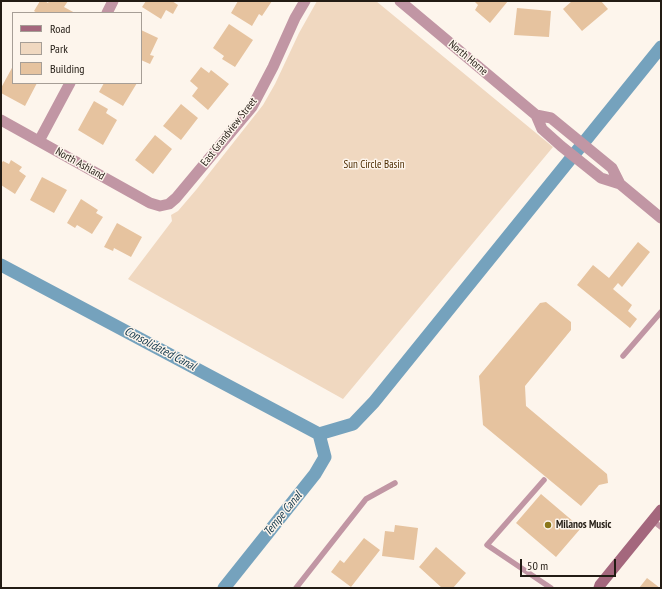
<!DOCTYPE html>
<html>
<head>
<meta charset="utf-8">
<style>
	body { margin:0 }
	#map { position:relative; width:662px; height:589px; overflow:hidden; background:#fdf5ec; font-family:"PT Sans Narrow",sans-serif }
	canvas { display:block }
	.frame { position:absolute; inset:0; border:2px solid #231c14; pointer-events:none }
	.legend { position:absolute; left:12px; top:12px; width:130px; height:72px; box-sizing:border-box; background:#fdf5ec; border:1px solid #a69e96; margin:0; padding:5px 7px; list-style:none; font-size:12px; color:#231c14 }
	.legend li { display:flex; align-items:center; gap:8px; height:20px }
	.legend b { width:20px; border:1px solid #a69e96 }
	.scale { position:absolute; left:520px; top:559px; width:96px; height:18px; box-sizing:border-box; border:2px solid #231c14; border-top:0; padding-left:5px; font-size:12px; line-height:14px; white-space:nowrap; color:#231c14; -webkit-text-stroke:3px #fdf5ec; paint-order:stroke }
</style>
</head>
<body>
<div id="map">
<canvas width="662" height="589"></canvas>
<div class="frame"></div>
<ul class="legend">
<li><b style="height:5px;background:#a4677d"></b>Road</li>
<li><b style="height:11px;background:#f0d8c0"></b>Park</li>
<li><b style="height:11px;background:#e6c39f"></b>Building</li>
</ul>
<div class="scale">50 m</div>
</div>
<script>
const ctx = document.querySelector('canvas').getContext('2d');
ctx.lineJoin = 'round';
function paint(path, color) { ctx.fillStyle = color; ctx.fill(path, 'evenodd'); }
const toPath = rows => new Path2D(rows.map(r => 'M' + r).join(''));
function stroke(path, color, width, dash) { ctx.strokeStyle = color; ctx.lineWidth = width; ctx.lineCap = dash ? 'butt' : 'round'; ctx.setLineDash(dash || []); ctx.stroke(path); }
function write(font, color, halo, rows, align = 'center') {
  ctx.font = font + ' "PT Sans Narrow",sans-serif'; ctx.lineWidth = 3; ctx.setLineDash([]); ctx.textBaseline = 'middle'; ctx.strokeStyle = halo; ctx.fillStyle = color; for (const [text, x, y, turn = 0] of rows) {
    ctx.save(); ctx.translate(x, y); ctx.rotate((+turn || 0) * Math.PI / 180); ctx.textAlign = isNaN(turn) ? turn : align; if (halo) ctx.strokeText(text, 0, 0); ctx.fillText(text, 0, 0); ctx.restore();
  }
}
const green = toPath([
	[317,1,376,1,553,147,343,399,128,279,172,221,171,215,178,211,196,190,263,105,275,84,299,33]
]);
const canal = toPath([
	[1,265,319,434],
	[319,434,353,424,374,402,661,47],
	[224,588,315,474,325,457,319,434]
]);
const building = toPath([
	[40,1,45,1,48,3,49,1,68,1,64,7,75,13,37,13,34,11],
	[146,1,172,1,178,5,173,14,166,10,161,19,142,7],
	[238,1,242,2,272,1,262,16,259,14,252,26,231,13],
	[474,1,508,1,490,23,475,10,478,5],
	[572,1,601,1,608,9,582,31,563,9],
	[517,8,551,11,549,37,514,35],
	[229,24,253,40,235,67,222,59,224,56,213,48],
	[141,30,158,38,150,55,154,56,150,64,141,60],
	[13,66,13,83,37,83,25,106,1,93,1,88],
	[201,67,209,73,211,70,229,84,208,110,192,96,198,88,190,81],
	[104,83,137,83,123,106,99,92],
	[94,101,108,109,106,113,117,120,103,145,78,130],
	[181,104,198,118,181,140,163,126],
	[155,135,172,149,153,174,135,160],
	[11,160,22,167,19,171,26,176,15,194,1,185,1,164,3,161,9,164],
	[42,177,67,190,54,213,30,200],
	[81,199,98,210,96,213,103,217,92,234,77,225,75,228,67,223],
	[117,223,142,237,131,257,114,248,113,251,104,247],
	[638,242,650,252,622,287,618,283,613,289,632,305,628,311,637,319,630,328,577,285,593,265,609,278],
	[546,302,571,322,571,330,525,386,526,406,607,474,608,483,599,485,581,506,483,425,479,376,540,303],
	[541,494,581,528,556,557,516,523],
	[395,525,418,528,414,560,382,556,385,531,394,532],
	[364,538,380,550,351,587,331,572,340,560,344,563],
	[436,547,466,573,453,588,442,588,419,567],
	[647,578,660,588,639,588]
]);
const service = toPath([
	[623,356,661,312],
	[544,480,487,545,551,588],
	[652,520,661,527],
	[296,588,366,499,395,483]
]);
const minor = toPath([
	[107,13,113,1],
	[1,120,150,203,160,206,169,204,176,198,252,107,273,67,295,18,305,1],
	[39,141,70,83]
]);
const tertiary = toPath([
	[400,1,536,115,551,118,612,168,620,184],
	[536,115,542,129,561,146,601,178,620,184,661,218]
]);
const secondary = toPath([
	[599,588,600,585,661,510]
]);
const markers = [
	[548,525,4,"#8a761a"]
];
const streetNames = [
	["North Horne",468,58,40],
	["East Grandview Street",229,132,-52],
	["North Ashland",80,164,29]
];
const parkNames = [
	["Sun Circle Basin",374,165]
];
const poiNames = [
	["Milanos Music",556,525]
];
const waterNames = [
	["Consolidated Canal",160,349,28],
	["Tempe Canal",283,514,-51]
];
paint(green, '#f0d8c0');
stroke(canal, '#75a2bd', 13);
paint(building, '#e6c39f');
stroke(service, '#c196a4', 5.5);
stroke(minor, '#c196a4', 11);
stroke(tertiary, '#c196a4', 11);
stroke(secondary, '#a4677d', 11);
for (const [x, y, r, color] of markers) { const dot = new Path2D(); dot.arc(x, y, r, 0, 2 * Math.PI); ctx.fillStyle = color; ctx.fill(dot); stroke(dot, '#fdf5ec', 1.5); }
write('11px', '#231c14', '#fdf5ec', streetNames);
write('11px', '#4d2c00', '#fdf5ec', parkNames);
write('bold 11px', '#231c14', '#fdf5ec', poiNames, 'left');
write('italic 12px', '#11374b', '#fdf5ec', waterNames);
</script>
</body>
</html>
